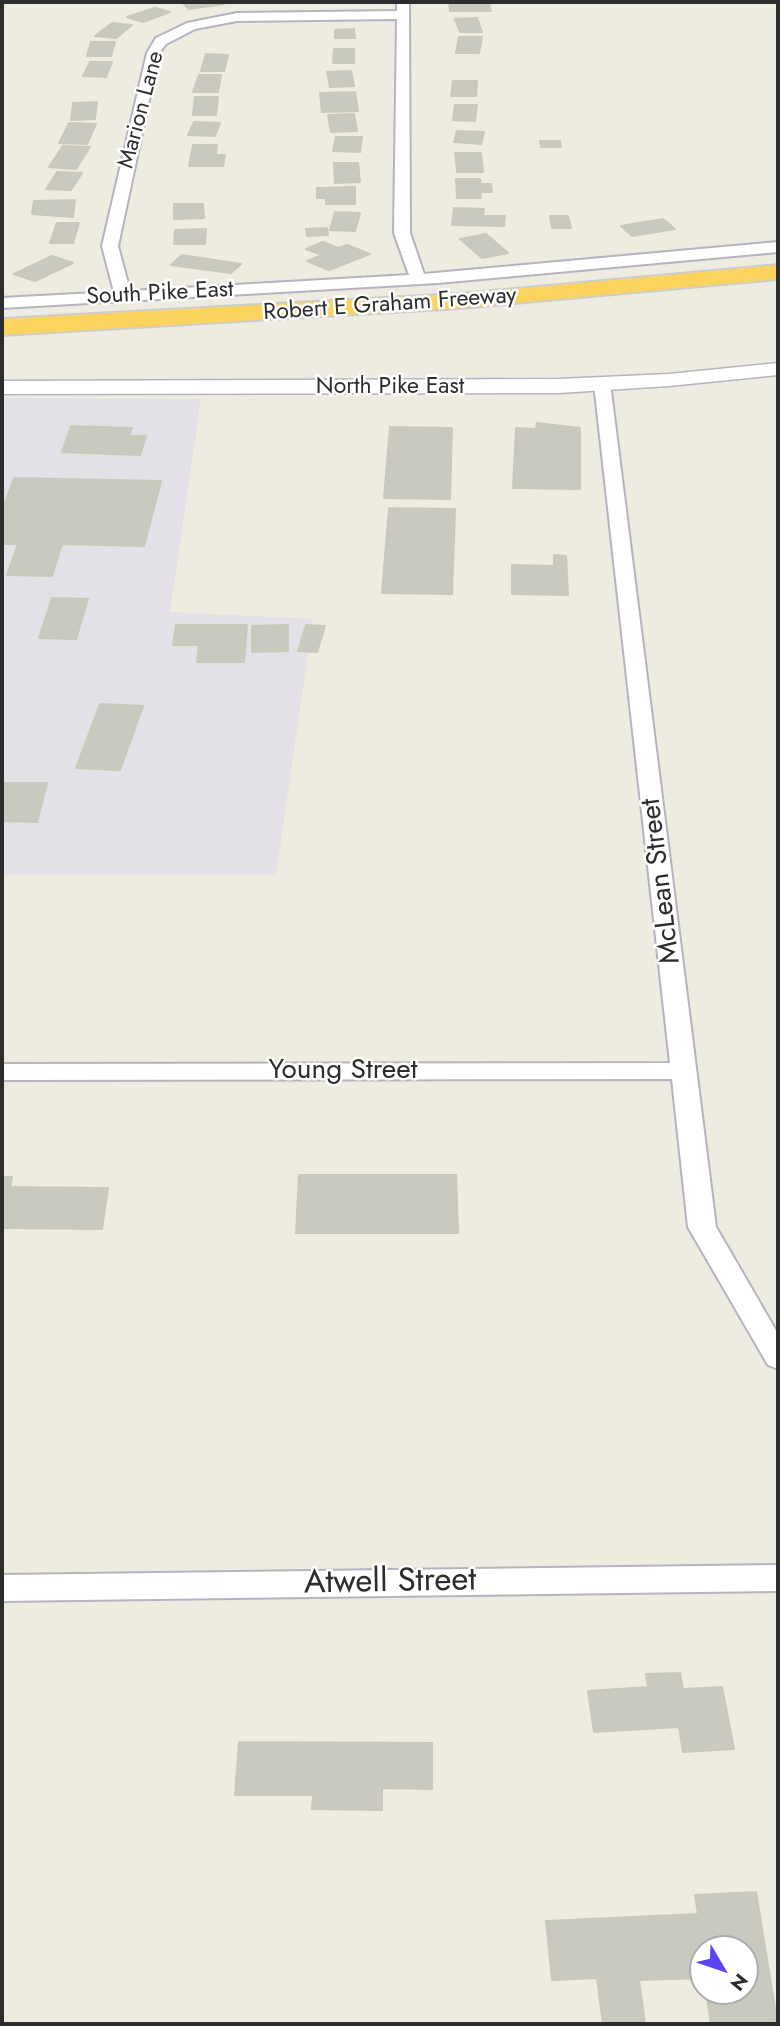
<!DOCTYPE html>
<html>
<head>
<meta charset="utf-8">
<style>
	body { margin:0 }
	#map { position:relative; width:780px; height:2026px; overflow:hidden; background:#eeece0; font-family:Jost,sans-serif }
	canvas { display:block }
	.frame { position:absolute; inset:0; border:4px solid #2d2d2d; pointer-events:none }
	.north { position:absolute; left:689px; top:1935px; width:70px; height:70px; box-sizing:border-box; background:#fff; border:2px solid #ababab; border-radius:50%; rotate:129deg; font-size:19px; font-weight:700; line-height:28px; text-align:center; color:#2d2d2d }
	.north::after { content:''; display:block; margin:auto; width:24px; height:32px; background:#5b44f6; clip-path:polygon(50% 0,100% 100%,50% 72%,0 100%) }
</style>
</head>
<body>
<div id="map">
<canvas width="780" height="2026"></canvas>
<div class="frame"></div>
<div class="north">N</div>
</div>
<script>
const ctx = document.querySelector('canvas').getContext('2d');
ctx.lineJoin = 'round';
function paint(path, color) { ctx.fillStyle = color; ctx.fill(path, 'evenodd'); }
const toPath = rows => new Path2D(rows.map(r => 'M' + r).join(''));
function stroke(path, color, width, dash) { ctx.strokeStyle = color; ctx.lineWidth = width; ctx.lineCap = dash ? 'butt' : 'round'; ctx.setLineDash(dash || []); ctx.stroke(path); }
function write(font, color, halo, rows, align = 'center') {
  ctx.font = font + ' Jost,sans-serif'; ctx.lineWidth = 5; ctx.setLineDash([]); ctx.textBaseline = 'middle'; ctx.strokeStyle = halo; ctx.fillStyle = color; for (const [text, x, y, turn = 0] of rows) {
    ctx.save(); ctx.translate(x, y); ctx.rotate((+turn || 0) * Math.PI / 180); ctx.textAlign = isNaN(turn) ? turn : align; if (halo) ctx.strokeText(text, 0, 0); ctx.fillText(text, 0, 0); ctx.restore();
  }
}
const industrial = toPath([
	[2,398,201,399,170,612,313,619,276,875,2,875]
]);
const building = toPath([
	[196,2,221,2,224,4,189,9,183,3,196,2],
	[449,2,489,4,491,11,450,11,449,2],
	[155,8,170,12,143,22,127,17,155,8],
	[477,18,482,32,460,32,455,19,477,18],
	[112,23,132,25,116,38,95,36,112,23],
	[354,29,355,38,335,38,335,30,354,29],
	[459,37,482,37,479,53,456,53,459,37],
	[91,42,115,42,111,56,87,56,91,42],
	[334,49,354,49,354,63,333,63,334,49],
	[206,54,228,55,224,71,201,71,206,54],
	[90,62,112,62,106,77,83,76,90,62],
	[351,71,354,86,330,87,327,72,351,71],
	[199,75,221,75,218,92,193,92,199,75],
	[453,81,477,81,476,96,451,96,453,81],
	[355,92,358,111,322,112,320,93,355,92],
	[195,97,218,97,216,115,193,115,195,97],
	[97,102,95,119,71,120,73,103,97,102],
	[455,105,477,105,475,121,453,120,455,105],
	[354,114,357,131,331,132,328,115,354,114],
	[194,122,220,123,215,136,188,135,194,122],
	[69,123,96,124,87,144,59,143,69,123],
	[457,131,484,132,481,144,454,142,457,131],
	[336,137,362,137,360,152,333,151,336,137],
	[540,141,560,141,561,147,541,147,540,141],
	[193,145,217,145,216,155,225,155,223,166,189,166,193,145],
	[63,146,90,147,76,169,49,167,63,146],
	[455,153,481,153,483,172,457,172,455,153],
	[334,163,358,163,360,182,335,183,334,163],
	[57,172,82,173,71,190,46,189,57,172],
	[456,179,480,179,481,184,491,184,492,192,480,192,481,198,457,198,456,179],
	[355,187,355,204,326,204,326,198,317,198,317,188,355,187],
	[75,200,73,217,32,214,34,201,75,200],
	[174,204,203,204,204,218,174,219,174,204],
	[454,208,484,209,483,216,505,216,504,226,452,225,454,208],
	[335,212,360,213,355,231,330,230,335,212],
	[550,216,568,216,571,228,552,228,550,216],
	[663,219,675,229,632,236,621,226,663,219],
	[57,223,79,223,73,243,50,243,57,223],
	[327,228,328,235,307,236,306,229,327,228],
	[206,229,205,244,174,244,175,230,206,229],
	[486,234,508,253,482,258,460,239,486,234],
	[323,242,338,248,347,245,370,254,329,270,307,261,322,255,306,249,323,242],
	[182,255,241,264,231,273,171,265,182,255],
	[52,256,73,263,35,281,14,274,52,256],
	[537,423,580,428,580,489,513,488,516,428,536,429,537,423],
	[71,426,132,428,129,436,146,436,140,455,62,452,71,426],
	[390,427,452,428,450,499,384,498,390,427],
	[14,478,161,481,144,546,62,544,52,576,7,575,18,544,2,544,2,511,14,478],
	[389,508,455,509,452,594,382,593,389,508],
	[554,555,566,556,568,595,512,594,512,565,554,566,554,555],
	[52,598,88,599,76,639,39,638,52,598],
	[176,625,247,625,244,662,197,662,199,645,173,645,176,625],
	[288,625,288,651,252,652,252,626,288,625],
	[306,625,325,626,317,652,298,651,306,625],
	[100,704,143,706,120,770,76,768,100,704],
	[2,783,47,783,37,822,2,821,2,783],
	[299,1175,456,1175,458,1233,296,1233,299,1175],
	[2,1177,12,1177,10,1187,108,1188,102,1229,2,1228,2,1177],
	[680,1673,683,1689,722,1687,734,1749,683,1752,679,1727,594,1732,588,1691,648,1687,646,1674,680,1673],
	[239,1742,432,1743,432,1789,382,1788,382,1810,312,1809,313,1795,235,1795,239,1742],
	[756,1892,777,2021,711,2024,706,1991,745,1991,745,1949,703,1949,703,1978,639,1980,645,2024,603,2024,597,1978,552,1980,546,1921,698,1914,695,1895,756,1892]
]);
const minor = toPath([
	[397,2,409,2,410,233,424,274,778,242,778,252,438,283,2,308,2,298,114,292,102,246,147,53,156,38,187,23,237,13,397,11,397,2],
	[397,19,394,233,409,275,130,291,118,246,159,53,166,44,195,29,237,21,397,19],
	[602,378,610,383,716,1227,778,1334,778,1369,768,1365,688,1227,672,1079,2,1080,2,1064,670,1063,594,383,602,378],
	[778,1565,778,1591,2,1601,2,1575,778,1565]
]);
const tertiary = toPath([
	[778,363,778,375,669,386,559,393,2,394,2,381,559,379,669,374,778,363]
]);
const motorway = toPath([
	[778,265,778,279,460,308,2,335,2,319,460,294,778,265]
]);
const farStreetnames = [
	["Marion Lane",142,110,-75],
	["South Pike East",160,294,-3],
	["Robert E Graham Freeway",390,305,-4],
	["North Pike East",390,387]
];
const streetNames = [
	["McLean Street",662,881,-97],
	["Young Street",343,1071]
];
const nearStreetnames = [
	["Atwell Street",390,1583,-1]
];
paint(industrial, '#e4e0e7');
paint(building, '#c9c9bf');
stroke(building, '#c9c9b9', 2);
stroke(minor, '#b5b3c0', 4);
stroke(tertiary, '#b5b3c0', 3);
stroke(motorway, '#cdcdcd', 4);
paint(minor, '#fff');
paint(tertiary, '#fff');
paint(motorway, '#fbd35d');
write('23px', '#2d2d2d', '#fff', farStreetnames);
write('28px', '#2d2d2d', '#fff', streetNames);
write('33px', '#2d2d2d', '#fff', nearStreetnames);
</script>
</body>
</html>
